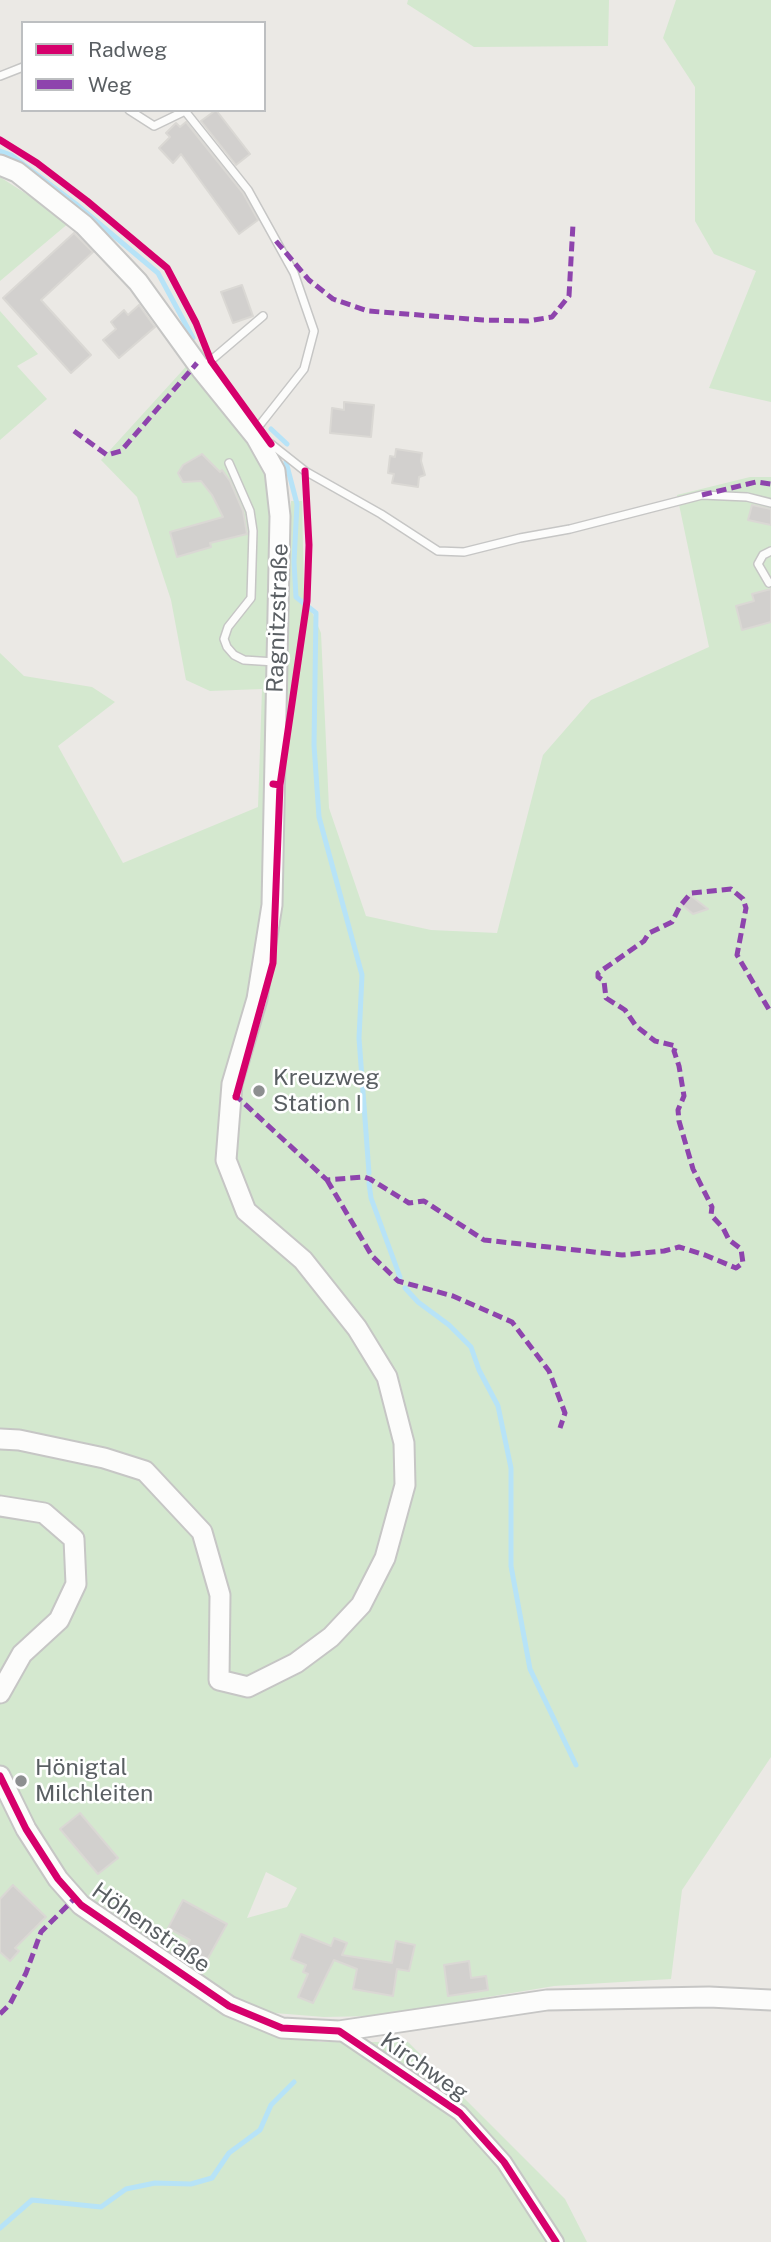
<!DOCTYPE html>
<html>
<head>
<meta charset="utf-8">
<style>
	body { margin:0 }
	#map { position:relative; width:771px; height:2242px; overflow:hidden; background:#ebe9e5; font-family:"Public Sans",sans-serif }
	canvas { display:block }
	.legend { position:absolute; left:21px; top:21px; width:245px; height:91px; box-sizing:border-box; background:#fff; border:2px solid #bdbfc1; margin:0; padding:9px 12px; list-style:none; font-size:21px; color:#5a5f63 }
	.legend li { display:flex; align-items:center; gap:14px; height:35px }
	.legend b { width:35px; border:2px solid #bdbfc1 }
</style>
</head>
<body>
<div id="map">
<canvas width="771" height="2242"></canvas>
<ul class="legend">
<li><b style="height:9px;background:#d6006c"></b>Radweg</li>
<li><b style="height:9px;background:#8e44ad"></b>Weg</li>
</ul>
</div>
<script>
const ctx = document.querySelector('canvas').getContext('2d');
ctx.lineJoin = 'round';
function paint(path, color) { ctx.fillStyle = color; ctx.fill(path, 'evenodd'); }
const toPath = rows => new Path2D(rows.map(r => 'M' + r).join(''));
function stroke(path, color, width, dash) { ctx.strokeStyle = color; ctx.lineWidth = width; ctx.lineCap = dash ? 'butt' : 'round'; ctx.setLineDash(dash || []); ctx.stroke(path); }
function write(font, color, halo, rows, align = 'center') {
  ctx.font = font + ' "Public Sans",sans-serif'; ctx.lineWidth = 5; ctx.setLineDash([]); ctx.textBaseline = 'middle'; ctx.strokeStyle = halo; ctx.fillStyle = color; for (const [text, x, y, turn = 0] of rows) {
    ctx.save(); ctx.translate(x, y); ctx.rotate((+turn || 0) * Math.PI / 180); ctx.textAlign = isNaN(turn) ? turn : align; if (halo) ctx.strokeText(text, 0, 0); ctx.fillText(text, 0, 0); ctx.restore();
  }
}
const green = toPath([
	[408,0,609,0,608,46,474,47,407,4],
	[676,0,771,0,771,402,709,388,756,271,714,254,695,221,695,87,663,38],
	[0,177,70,222,0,281],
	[0,311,38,354,17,366,47,399,0,440],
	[202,349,275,471,286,619,291,501,302,501,304,594,321,633,329,808,366,916,431,930,497,933,543,755,591,700,709,647,677,495,750,477,771,477,771,1757,682,1890,671,1979,554,1986,374,2016,324,2017,262,2012,231,1997,210,1983,100,1903,220,2013,271,2032,321,2042,408,2042,565,2199,587,2242,0,2242,0,653,24,676,92,687,115,702,58,746,123,863,258,807,262,689,210,691,186,680,171,600,137,497,101,460],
	[266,1872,297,1888,287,1907,247,1918]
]);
const stream = toPath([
	[0,151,11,155,76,204,158,273,193,338],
	[271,429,287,444],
	[286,462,297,504,294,562,296,597,316,613,314,745,319,817,362,975,359,1038,369,1173],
	[369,1183,371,1198,400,1277],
	[405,1288,418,1302,449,1325,471,1347,479,1370,498,1406,511,1468,511,1566,530,1669,576,1765],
	[0,2228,32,2200,101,2207,126,2189,155,2183,191,2184,212,2178,229,2153,260,2130,271,2105,294,2082]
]);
const building = toPath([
	[216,110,250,154,236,165,201,121,216,110],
	[186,122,243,193,258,220,239,234,181,154,173,163,159,148,170,137,166,133,176,123,180,127,186,122],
	[74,233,93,252,41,300,91,355,71,373,3,298,74,233],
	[242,285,253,316,233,323,221,292,242,285],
	[139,305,155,327,119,358,103,340,116,329,111,322,124,310,128,315,139,305],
	[344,402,374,405,371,437,330,433,332,408,344,410,344,402],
	[396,449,422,453,421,461,425,475,419,477,418,487,392,483,394,474,388,473,390,456,395,457,396,449],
	[202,454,220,472,222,470,230,481,243,511,247,534,210,543,211,547,177,557,170,532,223,517,212,495,201,481,183,482,178,473,183,465,202,454],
	[752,505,771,509,771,525,748,520,752,505],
	[771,589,771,622,742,630,736,606,754,601,752,594,771,589],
	[690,895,708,909,693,914,682,905,690,895],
	[80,1813,118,1858,98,1874,60,1829,80,1813],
	[13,1885,46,1917,15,1948,19,1951,10,1961,0,1952,0,1899,13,1885],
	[183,1900,227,1924,202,1969,186,1960,192,1949,187,1946,190,1940,168,1928,183,1900],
	[301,1934,331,1946,334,1938,347,1943,342,1955,392,1963,396,1941,415,1945,409,1971,397,1969,393,1996,353,1989,357,1969,334,1960,313,2003,298,1997,308,1974,303,1972,306,1965,291,1959,301,1934],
	[469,1961,471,1978,486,1976,488,1990,448,1996,444,1965,469,1961]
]);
const lane = toPath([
	[0,76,23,67],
	[129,110,154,126,185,111,248,190,294,273,314,331,304,369,259,426,257,433],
	[202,368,263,316],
	[263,440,271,444,305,471,381,514,438,551,464,552,520,538,570,529,702,495,747,497,771,503],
	[229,463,250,511,253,531,251,598,228,627,224,639,227,647,234,655,244,660,275,662],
	[769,583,758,564,763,555,771,551]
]);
const street = toPath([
	[339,2031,460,2113,504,2162,556,2242]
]);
const secondary = toPath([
	[0,165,17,172,84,225,138,282,201,369,256,437,275,471,280,516,272,905,257,999,232,1084,226,1160,246,1211,303,1260,357,1328,387,1377,404,1443,405,1485,385,1558,361,1605,331,1637,296,1663,248,1687,219,1680,220,1595,202,1532,145,1471,104,1458,19,1440,0,1439],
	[0,1506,44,1513,74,1539,76,1584,59,1620,22,1654,0,1693],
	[0,1776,26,1829,58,1879,81,1905,229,2006,282,2028,339,2031,547,2000,709,1997,771,2000]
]);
const quiet = toPath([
	[276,241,309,280,333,299,368,311,483,320,528,321,552,317,569,296,573,224],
	[74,431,107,455,121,451,197,363],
	[702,495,756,482,771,484],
	[234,1094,327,1180,364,1177,370,1179,409,1203,424,1201,484,1240,622,1255,664,1251,679,1247,705,1255,736,1268,743,1263,741,1249,729,1240,723,1228,711,1215,712,1207,693,1169,679,1121,678,1110,684,1096,679,1066,674,1051,676,1046,655,1041,636,1026,625,1010,606,998,604,981,598,977,598,973,644,941,649,933,672,922,680,906,691,893,731,889,743,899,746,908,737,955,771,1013],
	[327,1180,372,1256,398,1281,453,1296,512,1322,549,1371,565,1413,560,1428],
	[0,2014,10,2004,26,1973,41,1932,75,1898]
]);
const cycleway = toPath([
	[0,140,37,163,87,201,167,268,196,323,211,361,271,444],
	[273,784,280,785,307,601,309,545,305,471],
	[236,1097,273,963,280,785],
	[0,1776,26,1829,58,1879,81,1905,229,2006,282,2028,339,2031,460,2113,504,2162,556,2242]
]);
const markers = [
	[259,1091,7,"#8d8f90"],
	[21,1781,7,"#8d8f90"]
];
const streetNames = [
	["Ragnitzstraße",278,618,-88],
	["Höhenstraße",151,1928,35],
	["Kirchweg",424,2067,35]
];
const poiNames = [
	["Kreuzweg",273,1078],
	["Station I",273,1104],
	["Hönigtal",35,1768],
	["Milchleiten",35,1794]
];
paint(green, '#d4e8cf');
stroke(stream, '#b7e3f7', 5);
paint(building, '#d2d0ce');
stroke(building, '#dad8d4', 2);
stroke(lane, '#c6c6c5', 10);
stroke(street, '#c6c6c5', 18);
stroke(secondary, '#c6c6c5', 23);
stroke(lane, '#fcfcfb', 7);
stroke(street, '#fcfcfb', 14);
stroke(secondary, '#fcfcfb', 19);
stroke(quiet, '#8e44ad', 5, [10, 5]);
stroke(cycleway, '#d6006c', 7);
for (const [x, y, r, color] of markers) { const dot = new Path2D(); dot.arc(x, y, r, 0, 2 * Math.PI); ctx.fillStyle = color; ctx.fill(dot); stroke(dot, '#fff', 2.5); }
write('23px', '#5a5f63', '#fff', streetNames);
write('23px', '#5a5f63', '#fff', poiNames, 'left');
</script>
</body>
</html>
